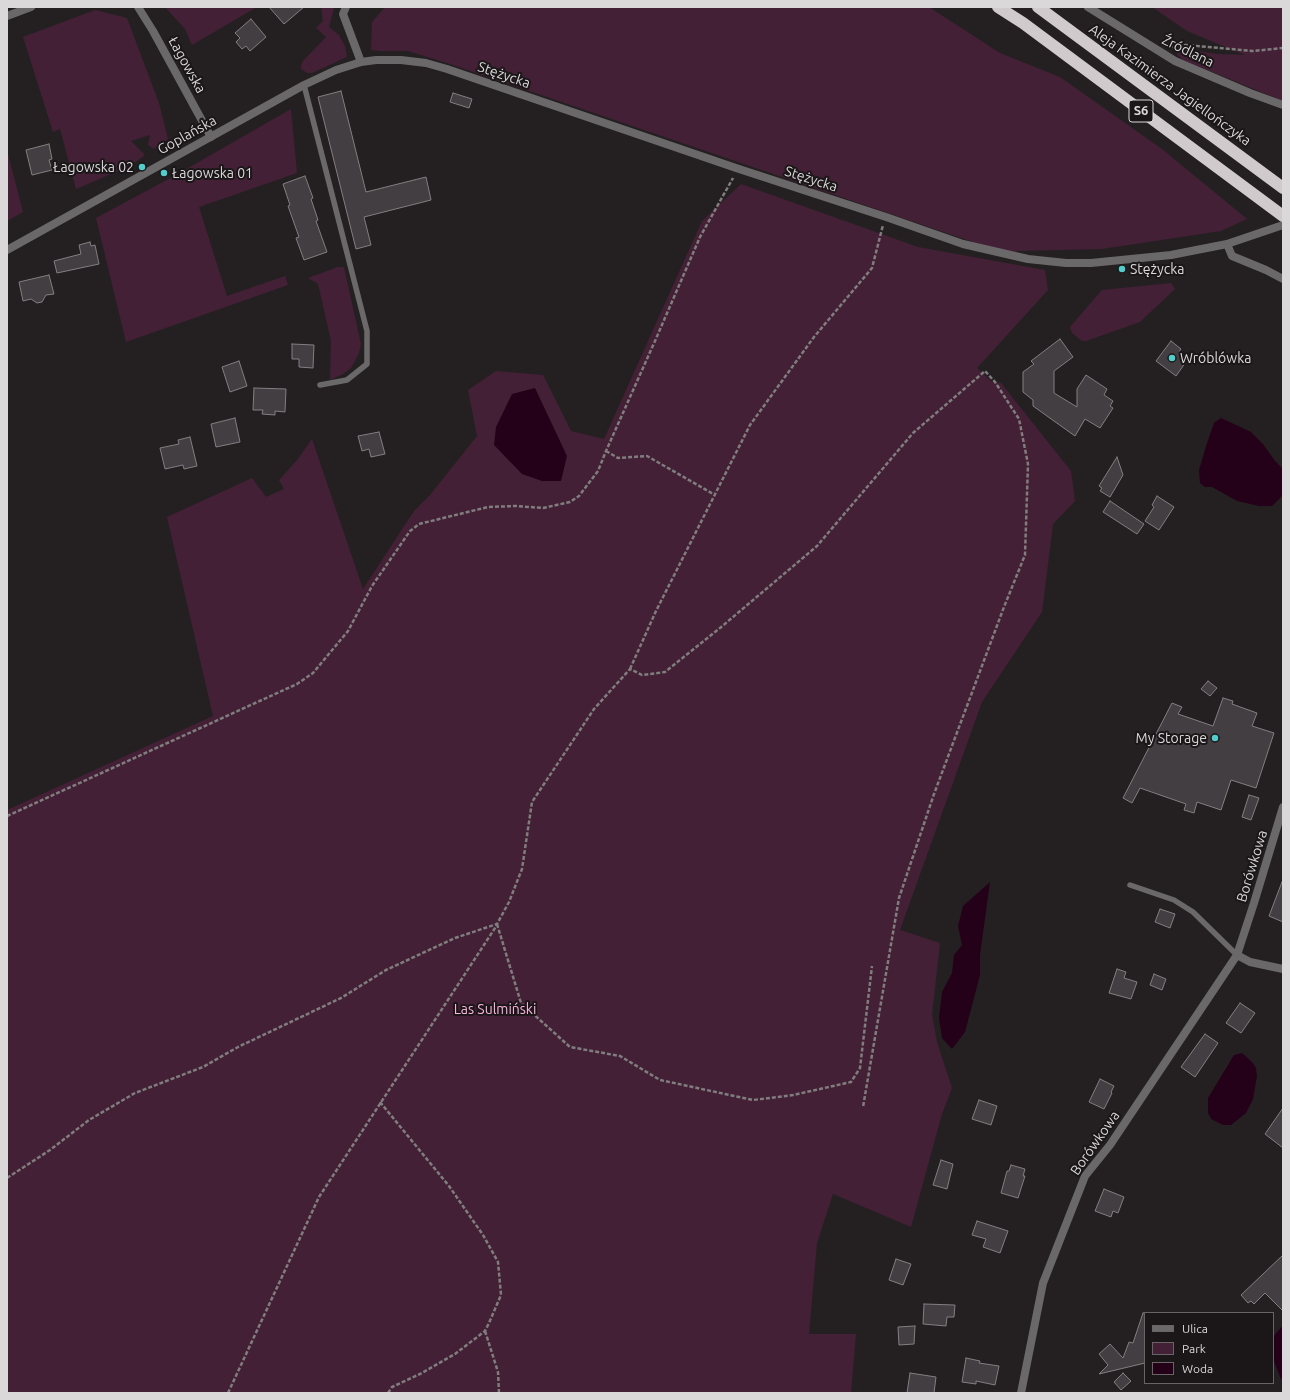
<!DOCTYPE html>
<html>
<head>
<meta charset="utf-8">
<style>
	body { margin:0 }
	#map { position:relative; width:1290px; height:1400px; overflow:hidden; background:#242022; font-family:Ubuntu,sans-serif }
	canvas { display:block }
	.frame { position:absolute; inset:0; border:8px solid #dbd8da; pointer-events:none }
	.legend { position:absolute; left:1144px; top:1312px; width:130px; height:72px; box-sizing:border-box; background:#1b1719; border:1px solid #686466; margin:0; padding:5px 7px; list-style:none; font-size:12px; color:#dbd8da }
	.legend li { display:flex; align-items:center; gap:8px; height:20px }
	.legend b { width:20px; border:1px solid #686466 }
</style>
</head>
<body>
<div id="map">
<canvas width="1290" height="1400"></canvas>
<div class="frame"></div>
<ul class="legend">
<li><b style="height:5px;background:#6a6869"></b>Ulica</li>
<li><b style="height:11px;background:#432035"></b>Park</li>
<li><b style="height:11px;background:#250019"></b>Woda</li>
</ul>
</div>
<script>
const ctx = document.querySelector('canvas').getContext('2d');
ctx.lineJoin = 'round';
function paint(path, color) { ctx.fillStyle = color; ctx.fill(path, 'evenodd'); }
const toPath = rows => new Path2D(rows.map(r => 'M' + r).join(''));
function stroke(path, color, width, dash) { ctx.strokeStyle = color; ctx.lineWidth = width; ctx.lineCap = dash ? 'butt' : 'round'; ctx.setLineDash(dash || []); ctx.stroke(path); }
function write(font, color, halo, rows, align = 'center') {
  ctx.font = font + ' Ubuntu,sans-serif'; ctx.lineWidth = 4; ctx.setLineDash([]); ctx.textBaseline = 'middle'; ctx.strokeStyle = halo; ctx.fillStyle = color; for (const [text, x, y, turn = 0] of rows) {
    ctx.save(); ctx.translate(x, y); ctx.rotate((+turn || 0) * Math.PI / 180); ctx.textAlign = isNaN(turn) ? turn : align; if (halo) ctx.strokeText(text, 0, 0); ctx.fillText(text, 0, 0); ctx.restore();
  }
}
const green = toPath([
	[165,7,257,7,192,45,185,29],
	[321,7,333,7,334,8,329,27,339,35,345,46,347,57,312,73,307,73,301,69,301,66,303,61,326,37,316,28,323,21],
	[385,7,929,7,1000,53,1060,77,1162,149,1247,219,1221,231,1102,249,1018,251,1014,252,979,244,450,64,408,51,380,51,371,50,372,22],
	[1152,7,1283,7,1283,101,1183,60,1177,54,1177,51,1185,49,1217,54,1245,55,1187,31],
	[95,10,127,18,159,103,168,139,154,149,148,145,150,135,131,141,145,155,130,166,76,189,60,129,53,132,23,37],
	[291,109,297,173,199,207,227,296,285,276,288,285,126,342,96,218,176,175],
	[7,150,23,212,7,221],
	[741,184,918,247,1045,270,1048,290,977,368,992,382,1001,383,1071,471,1075,501,1053,524,1042,612,982,702,900,930,940,943,932,1015,937,1042,952,1088,942,1114,911,1227,833,1194,817,1243,809,1334,856,1334,851,1393,7,1393,7,810,213,716,167,517,252,478,266,497,284,489,279,480,298,459,312,439,363,589,414,511,430,495,477,436,468,390,496,371,543,375,571,431,604,439,702,221],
	[338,267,344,267,361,344,359,353,351,368,343,374,330,380,331,341,318,284,308,278],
	[1171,283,1175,289,1140,322,1086,341,1082,341,1072,333,1070,327,1102,290]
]);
const water = toPath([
	[535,388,567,456,561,481,542,481,522,474,494,445,496,427,512,394],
	[1221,418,1251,432,1263,444,1275,461,1283,469,1283,495,1272,506,1259,506,1237,501,1212,487,1205,487,1200,483,1199,470,1206,446,1214,423],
	[990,882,980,955,980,975,965,1032,952,1049,942,1038,939,1018,942,992,952,973,954,955,962,945,958,926,963,906],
	[1242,1053,1253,1063,1256,1068,1257,1076,1253,1099,1246,1113,1231,1125,1223,1125,1211,1119,1208,1113,1208,1098,1234,1055],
	[1283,1325,1283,1380,1281,1379,1273,1359,1273,1337]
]);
const building = toPath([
	[269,7,304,7,284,24,269,7],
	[251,19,266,37,250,51,246,46,242,49,236,42,240,38,235,33,251,19],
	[341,91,366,192,426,177,431,200,364,217,371,245,356,249,318,97,341,91],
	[453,93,472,99,469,108,450,102,453,93],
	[49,144,52,159,49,160,52,170,32,175,26,150,49,144],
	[305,176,313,198,311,199,318,220,316,221,327,252,304,260,296,238,299,237,288,206,290,205,283,184,305,176],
	[90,242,91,246,95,245,99,264,57,273,54,261,81,254,79,245,90,242],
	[49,275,54,294,46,295,42,302,37,303,31,299,23,301,19,282,49,275],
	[1060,339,1073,357,1054,371,1054,393,1077,407,1077,389,1086,375,1107,389,1104,395,1113,401,1110,406,1113,408,1100,428,1085,419,1075,436,1033,406,1033,400,1023,392,1023,372,1034,364,1031,361,1060,339],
	[1171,341,1181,349,1179,352,1188,359,1176,376,1156,361,1171,341],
	[292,344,314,345,313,368,299,367,299,359,292,359,292,344],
	[239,361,247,386,230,392,222,367,239,361],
	[254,388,286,389,285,412,275,411,275,415,262,414,263,410,253,410,254,388],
	[235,418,240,442,216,447,211,424,235,418],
	[379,432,385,454,371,457,369,449,362,451,358,436,379,432],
	[190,437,197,466,184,469,183,465,165,469,160,448,179,444,178,440,190,437],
	[1117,457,1123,475,1110,497,1100,491,1102,488,1099,486,1117,457],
	[1157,496,1174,507,1159,530,1145,521,1154,507,1152,505,1157,496],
	[1110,501,1144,524,1137,534,1103,512,1110,501],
	[1208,681,1217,688,1210,696,1201,689,1208,681],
	[1223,698,1233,701,1232,704,1257,713,1252,726,1274,733,1256,788,1231,780,1221,810,1197,802,1194,813,1184,810,1186,804,1140,788,1132,803,1123,798,1172,703,1182,707,1178,714,1213,726,1223,698],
	[1249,795,1259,798,1251,820,1242,817,1249,795],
	[1282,882,1283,882,1283,922,1269,916,1282,882],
	[1160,909,1175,914,1170,928,1155,922,1160,909],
	[1117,969,1126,972,1124,978,1137,982,1131,999,1109,993,1117,969],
	[1154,974,1166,979,1162,990,1150,985,1154,974],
	[1240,1003,1255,1013,1241,1033,1226,1023,1240,1003],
	[1205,1034,1218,1043,1195,1077,1181,1067,1205,1034],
	[1100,1079,1114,1086,1111,1092,1112,1093,1104,1109,1089,1102,1100,1079],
	[979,1100,997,1106,991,1125,972,1119,979,1100],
	[1283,1108,1283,1148,1265,1134,1283,1108],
	[941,1160,953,1164,947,1189,933,1185,941,1160],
	[1011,1165,1025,1169,1023,1176,1025,1176,1018,1198,1001,1193,1007,1171,1009,1171,1011,1165],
	[1104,1189,1124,1197,1118,1213,1113,1211,1111,1217,1095,1211,1104,1189],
	[977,1221,1008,1231,1000,1253,983,1247,986,1239,972,1235,977,1221],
	[1283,1255,1283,1311,1265,1293,1254,1304,1251,1301,1248,1303,1241,1295,1283,1255],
	[896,1259,911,1264,903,1285,889,1280,896,1259],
	[924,1304,955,1305,954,1317,947,1317,946,1326,923,1324,924,1304],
	[1143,1313,1145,1313,1145,1363,1099,1374,1108,1365,1099,1354,1110,1344,1123,1358,1129,1342,1133,1343,1143,1313],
	[915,1326,914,1344,899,1345,898,1327,915,1326],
	[966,1358,980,1361,979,1363,999,1366,995,1385,976,1381,976,1384,962,1382,966,1358],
	[910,1373,936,1377,934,1393,907,1393,910,1373],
	[1123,1373,1131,1381,1121,1390,1114,1382,1123,1373]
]);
const path = toPath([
	[1172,47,1186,45,1253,51,1283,48],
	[606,451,618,458,647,456,715,495],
	[630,669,656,611,750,425,814,337,872,268,883,225],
	[7,816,297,684,313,673,348,631,372,586,410,531,419,524,488,507,516,506,543,508,570,502,579,496,598,471,606,451,655,341,700,237,733,178],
	[497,924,521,1003,570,1047,620,1056,660,1080,753,1100,793,1095,851,1082,860,1068,872,966],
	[380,1102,449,1186,483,1235,498,1262,501,1295,489,1323,485,1331,455,1354,420,1374,392,1387,388,1393],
	[7,1178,50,1150,89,1120,135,1093,203,1067,238,1047,341,998,386,970,455,938,497,924,509,902,522,869,532,802,594,709,630,669,642,675,665,672,720,628,817,546,913,433,985,371,995,382,1019,419,1028,464,1025,555,1004,607,934,794,899,898,863,1107],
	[485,1331,498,1372,499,1393],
	[228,1393,319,1197,497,925]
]);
const service = toPath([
	[304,85,367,331,367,364,347,380,320,385],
	[1130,885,1174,900,1193,912,1237,955]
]);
const minor = toPath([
	[138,7,153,31,211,137],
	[346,7,343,14,361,62],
	[7,16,31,7],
	[1237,955,1250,962,1283,969],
	[1021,1393,1043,1283,1085,1176,1110,1145,1237,955,1254,903,1283,807]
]);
const tertiary = toPath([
	[1088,7,1175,61,1250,93,1283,105],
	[1227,244,1232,256,1266,270,1283,279],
	[7,250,304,85,336,70,361,62,376,60,401,60,426,63,447,69,736,168,886,217,963,244,1028,259,1066,263,1091,263,1171,255,1227,244,1283,225]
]);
const motorway = toPath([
	[998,7,1023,23,1283,216],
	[1038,7,1283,188]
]);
const markers = [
	[142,167,4,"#53cdcb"],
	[164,173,4,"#53cdcb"],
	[1122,269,4,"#53cdcb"],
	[1172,358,4,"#53cdcb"],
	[1215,738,4,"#53cdcb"]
];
const shields = [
	[1141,111,24]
];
const shieldNames = [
	["S6",1141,111]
];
const streetNames = [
	["Źródlana",1188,51,26],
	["Łagowska",187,65,61],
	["Stężycka",504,75,19],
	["Aleja Kazimierza Jagiellończyka",1170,85,36],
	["Goplańska",187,135,-29],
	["Stężycka",811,179,18],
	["Borówkowa",1252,866,-73],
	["Borówkowa",1095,1143,-55]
];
const poiNames = [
	["Łagowska 02",134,167,"right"],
	["Łagowska 01",172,173],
	["Stężycka",1130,269],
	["Wróblówka",1180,358],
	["My Storage",1207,738,"right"]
];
const parkNames = [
	["Las Sulmiński",495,1009]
];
paint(green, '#432035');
paint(water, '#250019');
paint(building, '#433e41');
stroke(building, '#847e81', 1);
stroke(path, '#807d7f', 2.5, [4, 2]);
stroke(service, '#6a6869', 5.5);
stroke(minor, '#6a6869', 8);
stroke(tertiary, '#6a6869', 8);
stroke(motorway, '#d0cacd', 12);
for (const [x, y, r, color] of markers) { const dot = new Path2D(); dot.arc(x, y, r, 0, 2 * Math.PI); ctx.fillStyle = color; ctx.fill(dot); stroke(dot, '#1b1719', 1.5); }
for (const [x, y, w] of shields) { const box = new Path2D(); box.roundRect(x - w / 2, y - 11, w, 22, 3); ctx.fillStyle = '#1b1719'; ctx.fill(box); stroke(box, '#dbd8da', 1); }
write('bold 13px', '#dbd8da', null, shieldNames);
write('14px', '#dbd8da', '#1b1719', streetNames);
write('14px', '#dbd8da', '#1b1719', poiNames, 'left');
write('14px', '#ffb4df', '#1b1719', parkNames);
</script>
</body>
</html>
